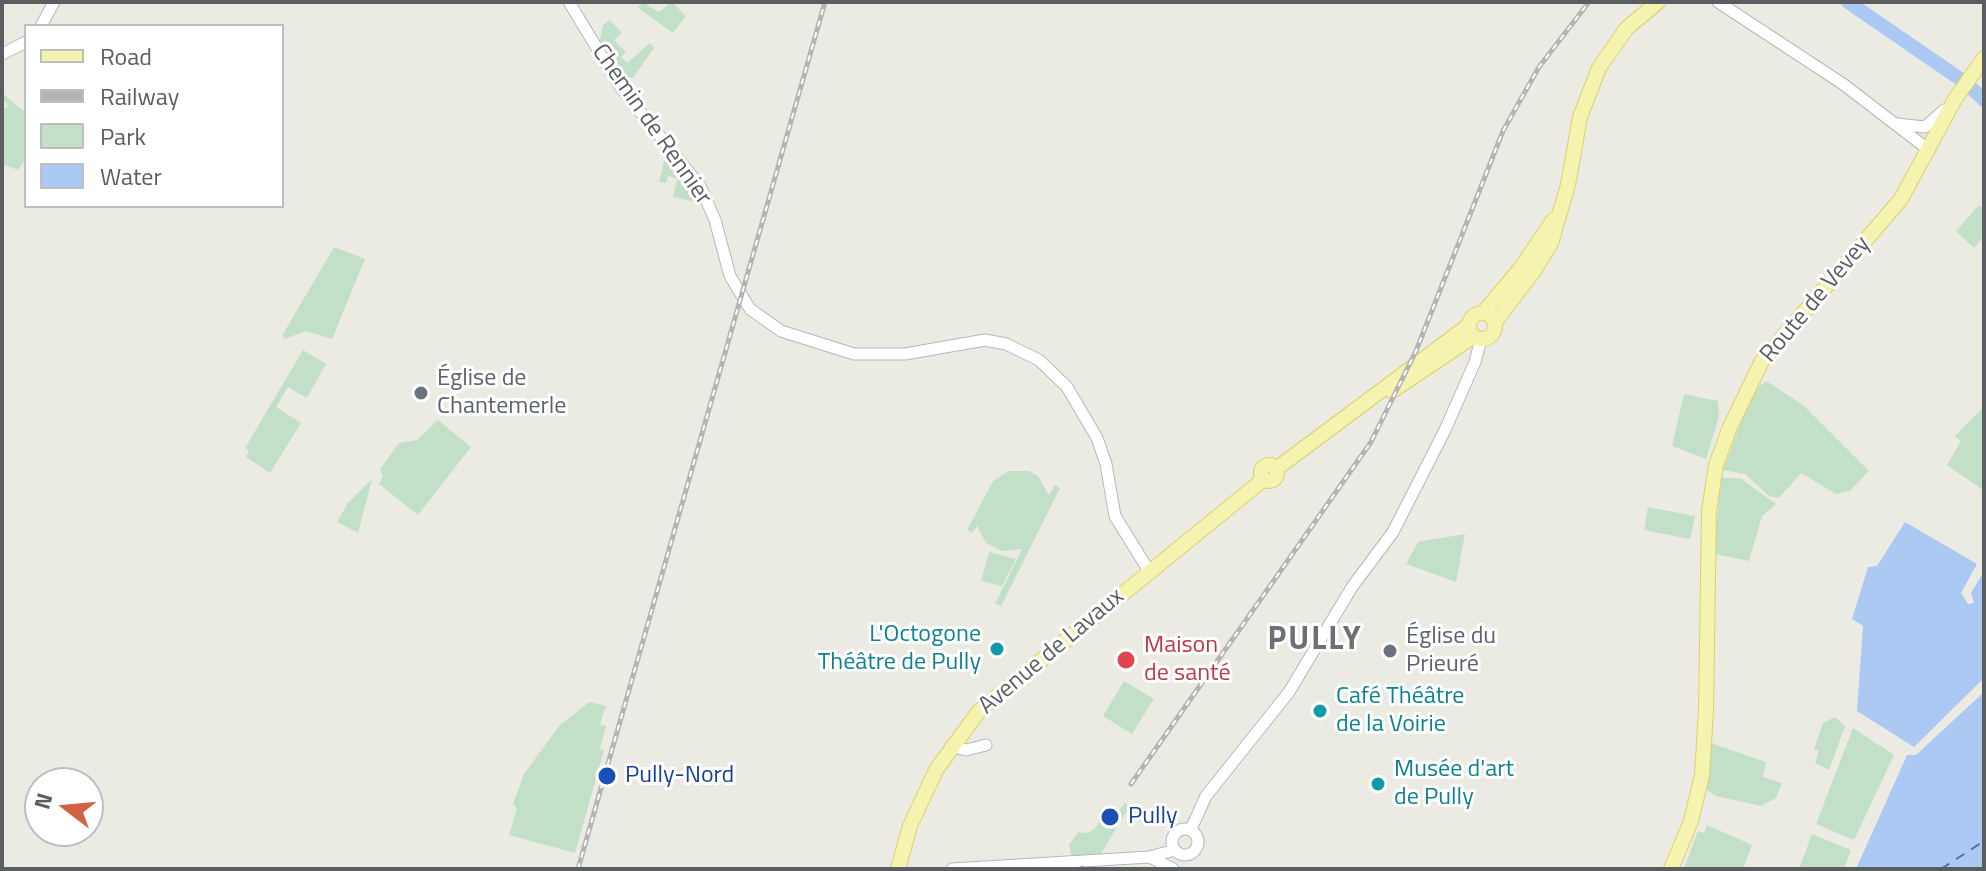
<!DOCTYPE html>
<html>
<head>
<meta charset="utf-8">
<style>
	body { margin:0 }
	#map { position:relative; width:1986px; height:871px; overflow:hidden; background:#ecebe3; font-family:"Titillium Web",sans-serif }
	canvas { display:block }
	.frame { position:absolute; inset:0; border:4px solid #5b5d61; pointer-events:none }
	.legend { position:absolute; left:24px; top:24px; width:260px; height:184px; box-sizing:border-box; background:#fff; border:2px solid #bdbec0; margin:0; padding:10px 14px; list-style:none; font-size:24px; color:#5b5d61 }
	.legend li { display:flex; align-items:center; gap:16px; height:40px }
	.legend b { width:40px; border:2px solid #bdbec0 }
	.north { position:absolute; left:24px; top:767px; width:80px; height:80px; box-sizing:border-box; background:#fff; border:2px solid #bdbec0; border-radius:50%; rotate:286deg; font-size:22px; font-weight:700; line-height:32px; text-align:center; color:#5b5d61 }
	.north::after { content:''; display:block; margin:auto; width:28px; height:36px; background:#d16343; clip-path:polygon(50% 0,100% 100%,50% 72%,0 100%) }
</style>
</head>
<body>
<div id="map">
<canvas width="1986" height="871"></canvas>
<div class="frame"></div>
<ul class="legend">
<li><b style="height:10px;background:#f4f3b0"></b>Road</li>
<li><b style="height:10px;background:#b3b4b4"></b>Railway</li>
<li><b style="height:22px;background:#c2e0c7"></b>Park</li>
<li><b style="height:22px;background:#abc9f3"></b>Water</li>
</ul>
<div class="north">N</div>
</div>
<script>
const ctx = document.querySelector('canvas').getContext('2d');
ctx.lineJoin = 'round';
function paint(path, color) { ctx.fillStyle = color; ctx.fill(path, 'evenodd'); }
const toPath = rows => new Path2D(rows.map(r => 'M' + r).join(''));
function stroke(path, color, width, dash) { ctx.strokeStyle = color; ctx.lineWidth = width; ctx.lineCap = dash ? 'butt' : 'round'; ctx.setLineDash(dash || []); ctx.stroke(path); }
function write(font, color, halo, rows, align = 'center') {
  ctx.font = font + ' "Titillium Web",sans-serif'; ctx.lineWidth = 6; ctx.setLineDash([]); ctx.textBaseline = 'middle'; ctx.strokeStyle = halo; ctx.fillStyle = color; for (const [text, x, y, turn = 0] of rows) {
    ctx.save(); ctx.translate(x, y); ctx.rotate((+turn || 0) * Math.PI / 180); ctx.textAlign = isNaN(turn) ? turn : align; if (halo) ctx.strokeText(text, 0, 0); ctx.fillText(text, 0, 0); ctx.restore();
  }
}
const green = toPath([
	[642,2,659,12,672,2,686,16,673,33,638,8],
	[610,20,622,33,614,40,626,52,621,57,627,63,650,43,654,48,633,78,624,77,620,72,600,40,603,25],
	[2,93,26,113,26,158,18,170,2,164,2,108,8,107,6,102,2,102],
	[671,158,695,186,696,202,673,197,677,179,668,176,666,183,659,182,664,161],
	[1979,205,1984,210,1984,236,1974,248,1956,231],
	[334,247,365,259,332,339,306,331,284,339,283,334],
	[303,350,326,364,307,398,288,387,276,407,301,423,270,473,246,457,249,451,245,448],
	[1766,381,1803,405,1869,471,1850,491,1836,494,1801,473,1779,498,1769,496,1745,474,1723,470,1753,391],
	[1684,394,1718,401,1719,416,1706,459,1672,446],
	[1984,406,1984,491,1947,465,1961,441,1955,436],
	[438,420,471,447,418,515,379,484,383,476,380,469,399,443,417,440],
	[1008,471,1029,471,1038,476,1049,495,1055,485,1060,488,1001,606,995,604,1022,549,1002,551,986,543,977,526,972,533,967,530,993,481],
	[1721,478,1740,478,1776,504,1762,516,1749,561,1714,554],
	[372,479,365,507,358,533,337,522,348,503],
	[1648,507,1695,516,1690,539,1644,530],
	[1465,534,1456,582,1406,564,1418,542],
	[989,552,1016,559,1002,586,981,581],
	[1124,681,1154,699,1132,734,1103,716],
	[589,702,606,706,600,724,606,726,600,749,604,750,575,853,509,835,517,808,513,804,524,774,559,726],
	[1835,717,1845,726,1829,770,1815,763,1819,751,1814,749,1823,723],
	[1853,728,1894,755,1854,840,1816,824],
	[1711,743,1766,762,1763,777,1782,783,1776,798,1761,806,1716,796,1707,790],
	[1125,803,1144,817,1141,822,1125,813,1101,854,1072,858,1069,845,1078,832,1088,833,1096,828,1100,820,1099,810,1104,808,1114,816],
	[1707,825,1752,845,1743,869,1684,869,1698,831,1704,833],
	[1812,834,1851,850,1844,869,1799,869]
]);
const water = toPath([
	[1905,522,1977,564,1961,593,1968,604,1974,603,1971,593,1984,571,1984,678,1914,747,1857,711,1863,626,1852,619,1868,567,1877,566],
	[1984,692,1984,869,1856,869,1907,755,1916,755]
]);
const river = toPath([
	[1848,2,1966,83,1984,100]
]);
const ferry = toPath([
	[1941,869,1984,841]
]);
const minor = toPath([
	[569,2,621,88,700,186,715,220,730,276,750,309,781,331,854,354,905,354,985,340,1006,344,1039,360,1067,387,1097,438,1106,464,1115,516,1149,571],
	[1718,2,1843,84,1929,150],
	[41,26,54,2],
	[2,54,26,42],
	[1897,124,1925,127,1944,110],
	[951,746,966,750,986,745],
	'1172 842a13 13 0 1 1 26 0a13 13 0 1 1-26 0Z',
	[1191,829,1206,796,1289,692,1352,587,1393,532,1445,430,1475,362,1481,339],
	[1150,857,1173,869],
	[952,869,1149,857,1175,850]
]);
const major = toPath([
	'1469 326a13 13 0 1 1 26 0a13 13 0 1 1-26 0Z',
	[1483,313,1520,269,1554,219],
	[1495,322,1534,271,1551,243,1568,185,1580,117,1599,68,1627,28,1658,2],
	[1392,391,1474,336],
	'1261 473a8 8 0 1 1 16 0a8 8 0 1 1-16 0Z',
	[1276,469,1469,325],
	[898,869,910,826,936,770,979,711,1264,479],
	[1671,869,1691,821,1702,775,1706,711,1709,511,1716,465,1730,427,1762,361,1901,199,1955,99,1984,58]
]);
const rail = toPath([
	[1131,784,1371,442,1416,351,1503,131,1539,67,1589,2],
	[578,869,825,2],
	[1082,869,1082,868]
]);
const markers = [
	[421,393,8,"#6b7280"],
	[997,649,8,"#0f9aa8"],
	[1390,651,8,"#6b7280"],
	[1126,660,10,"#e0444e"],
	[1320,711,8,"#0f9aa8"],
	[607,776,10,"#1a4fb4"],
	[1378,784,8,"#0f9aa8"],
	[1110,817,10,"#1a4fb4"]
];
const streetNames = [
	["Chemin de Rennier",651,125,55],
	["Route de Vevey",1816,300,-50],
	["Avenue de Lavaux",1052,652,-40]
];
const worshipNames = [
	["Église de",437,379],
	["Chantemerle",437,407],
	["Église du",1406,637],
	["Prieuré",1406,665]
];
const cultureNames = [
	["L'Octogone",981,635,"right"],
	["Théâtre de Pully",981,663,"right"],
	["Café Théâtre",1336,697],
	["de la Voirie",1336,725],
	["Musée d'art",1394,770],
	["de Pully",1394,798]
];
const healthNames = [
	["Maison",1144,646],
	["de santé",1144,674]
];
const transitNames = [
	["Pully-Nord",625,776],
	["Pully",1128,817]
];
const districtNames = [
	["PULLY",1315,641]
];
paint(green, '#c2e0c7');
paint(water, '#abc9f3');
stroke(river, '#abc9f3', 14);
stroke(ferry, '#5273b3', 2, [10, 8]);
stroke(minor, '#b5b7bb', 13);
stroke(major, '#decf6a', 16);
stroke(minor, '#fff', 11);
stroke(major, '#f4f3b0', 14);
stroke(rail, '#b3b4b4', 5);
stroke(rail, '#fff', 2, [6]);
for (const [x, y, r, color] of markers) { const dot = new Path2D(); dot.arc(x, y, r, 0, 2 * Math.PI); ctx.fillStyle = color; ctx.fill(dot); stroke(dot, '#fff', 3); }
write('24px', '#5b5d61', '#fff', streetNames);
write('24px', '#5b616d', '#fff', worshipNames, 'left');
write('24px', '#0d838f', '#fff', cultureNames, 'left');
write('24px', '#be3a42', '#fff', healthNames, 'left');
write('24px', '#164399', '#fff', transitNames, 'left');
ctx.letterSpacing = '2px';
write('bold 32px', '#6c6f73', '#fff', districtNames);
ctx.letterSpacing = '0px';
</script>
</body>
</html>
